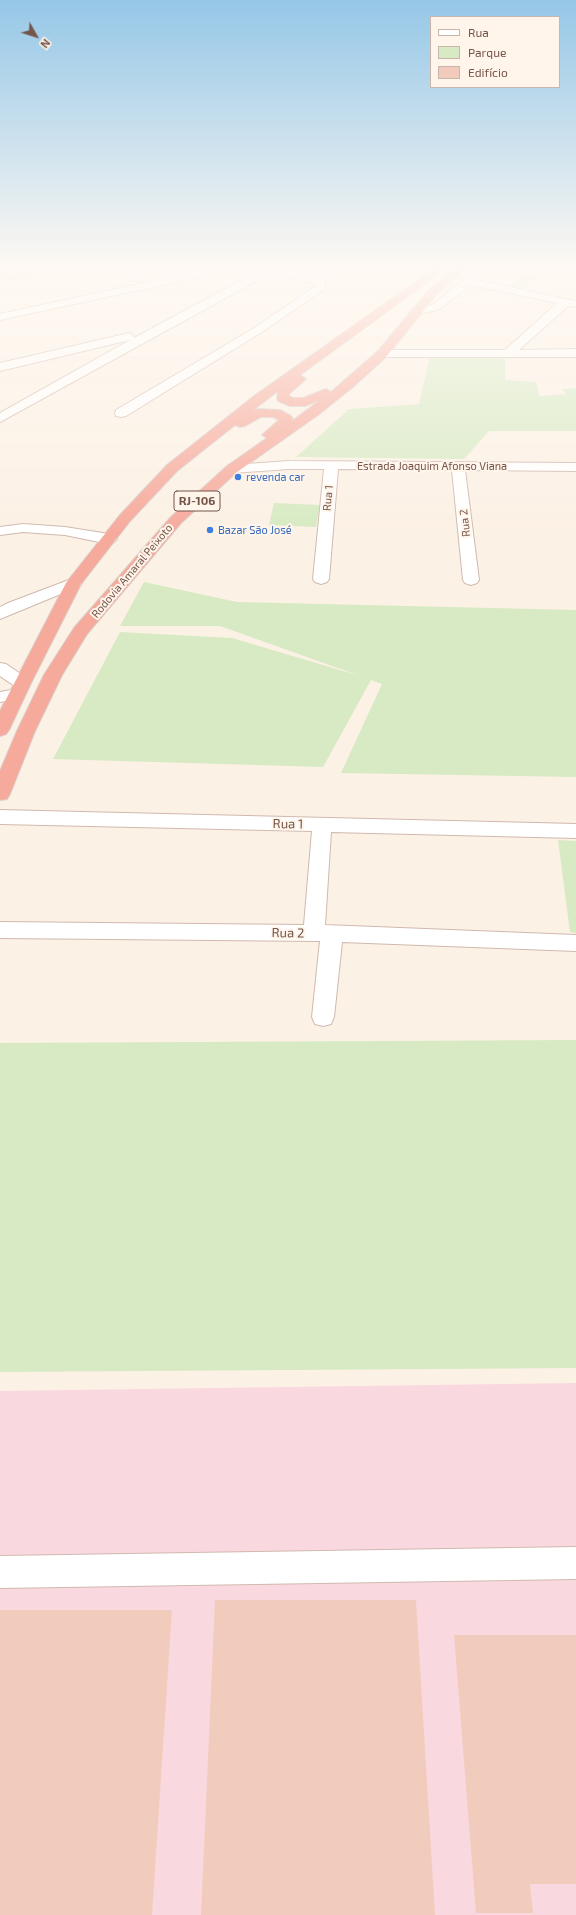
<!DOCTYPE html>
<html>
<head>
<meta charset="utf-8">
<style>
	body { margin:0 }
	#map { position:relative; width:576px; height:1915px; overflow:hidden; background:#fcf1e5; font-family:"Exo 2",sans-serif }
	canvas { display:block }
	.legend { position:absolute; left:430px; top:16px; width:130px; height:72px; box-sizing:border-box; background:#fff5eb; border:1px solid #c8b5ab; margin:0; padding:5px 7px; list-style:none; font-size:12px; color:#75554a }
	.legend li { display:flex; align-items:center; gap:8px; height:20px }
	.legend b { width:20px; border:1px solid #c8b5ab }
	.north { position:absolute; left:16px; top:16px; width:40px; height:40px; -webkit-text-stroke:3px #fff5eb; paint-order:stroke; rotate:129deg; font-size:11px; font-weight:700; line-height:16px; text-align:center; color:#75554a }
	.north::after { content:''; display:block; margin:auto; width:14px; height:18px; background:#75554a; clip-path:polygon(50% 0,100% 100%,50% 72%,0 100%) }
</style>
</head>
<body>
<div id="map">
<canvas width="576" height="1915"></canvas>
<ul class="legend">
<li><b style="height:5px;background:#fff"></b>Rua</li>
<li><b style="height:11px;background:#d7eac3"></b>Parque</li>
<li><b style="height:11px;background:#f1ccbd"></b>Edifício</li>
</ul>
<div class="north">N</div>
</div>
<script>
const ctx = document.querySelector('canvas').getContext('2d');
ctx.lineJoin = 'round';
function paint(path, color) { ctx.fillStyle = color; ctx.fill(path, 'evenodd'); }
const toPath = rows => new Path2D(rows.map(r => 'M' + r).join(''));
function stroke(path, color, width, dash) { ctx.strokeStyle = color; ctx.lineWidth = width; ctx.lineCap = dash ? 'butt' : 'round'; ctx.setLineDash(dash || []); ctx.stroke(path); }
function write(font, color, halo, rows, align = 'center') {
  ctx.font = font + ' "Exo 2",sans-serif'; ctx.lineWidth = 4; ctx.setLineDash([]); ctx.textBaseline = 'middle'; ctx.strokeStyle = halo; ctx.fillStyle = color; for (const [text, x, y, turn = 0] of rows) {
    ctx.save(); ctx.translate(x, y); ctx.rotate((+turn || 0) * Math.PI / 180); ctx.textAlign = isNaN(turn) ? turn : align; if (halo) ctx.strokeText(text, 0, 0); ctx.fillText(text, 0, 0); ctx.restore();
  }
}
const medical = toPath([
	[576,1383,576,1915,0,1915,0,1391]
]);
const green = toPath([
	[14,266,21,266,34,277,5,283,0,279,0,269],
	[527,273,539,275,522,288,511,286],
	[430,355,505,358,505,380,536,382,540,396,566,394,562,389,576,388,576,431,489,431,464,459,296,457,349,409,419,404],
	[274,503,320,505,316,527,269,525],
	[144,582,237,602,576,610,576,777,341,773,382,684,371,680,323,767,53,759,120,632,232,638,360,676,220,626,120,626],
	[558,840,576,841,576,933,570,932],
	[576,1040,576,1368,0,1372,0,1043]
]);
const building = toPath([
	[215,1600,416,1600,435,1915,201,1915],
	[0,1610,172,1610,152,1915,0,1915],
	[454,1635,576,1635,576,1884,530,1884,533,1913,476,1913]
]);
const minor = toPath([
	[114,266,126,266,141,279,140,281,132,281,114,266],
	[221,266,242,266,237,269,0,320,0,314,221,266],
	[251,266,270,266,316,277,328,266,340,266,326,278,325,289,262,332,126,416,121,417,116,416,115,413,116,410,254,328,316,286,316,284,271,273,0,422,0,413,130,340,0,371,0,363,129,333,133,335,134,338,260,270,251,266],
	[481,266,493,266,477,280,576,301,576,307,568,306,519,350,576,349,576,357,378,357,376,354,382,350,505,350,557,303,471,285,440,309,416,315,410,312,412,310,432,305,481,266],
	[289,461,576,463,576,471,465,470,479,580,477,583,471,585,465,583,463,580,452,470,338,469,329,579,327,582,321,584,315,582,313,579,324,469,289,469,232,473,227,472,225,469,227,466,232,465,289,461],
	[23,524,65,527,109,534,114,536,117,539,114,542,109,544,65,535,23,532,0,535,0,527,23,524],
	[74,578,80,580,82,583,80,586,0,619,0,607,8,603,74,578],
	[0,663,6,664,28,679,31,683,28,687,22,688,16,687,0,676,0,663],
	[16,689,22,690,25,694,22,698,0,702,0,692,16,689],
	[0,810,576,824,576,838,331,832,325,925,576,935,576,951,342,942,334,1017,331,1024,323,1026,315,1024,312,1017,320,941,0,938,0,922,304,925,312,831,0,824,0,810],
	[576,1547,576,1579,0,1588,0,1556,576,1547]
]);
const highway = toPath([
	[438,266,446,266,447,268,300,375,306,379,289,394,289,396,293,398,303,398,326,389,331,392,378,351,428,291,456,266,468,266,436,295,386,357,353,387,318,415,237,472,181,523,87,634,62,675,35,731,10,794,7,799,0,800,0,771,17,731,44,675,74,628,171,517,227,466,267,438,262,435,279,420,273,417,261,417,245,426,240,427,235,425,177,471,130,521,81,584,31,683,9,730,6,734,0,736,0,711,66,583,120,515,167,465,254,396,438,266],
	[278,391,277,398,278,401,290,406,305,406,320,400,291,422,293,419,291,416,280,410,258,409,252,411,278,391]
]);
const markers = [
	[238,477,4,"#3f7fe0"],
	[210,530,4,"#3f7fe0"]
];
const farStreetnames = [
	["Estrada Joaquim Afonso Viana",432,466],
	["Rua 1",328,498,-85],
	["Rua 2",465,523,-96],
	["Rodovia Amaral Peixoto",132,571,-50]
];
const farShopnames = [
	["revenda car",246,477],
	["Bazar São José",218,530]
];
const shields = [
	[197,501,46]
];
const shieldNames = [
	["RJ-106",197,501]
];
const streetNames = [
	["Rua 1",288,824,1],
	["Rua 2",288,933,1]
];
paint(medical, '#fad8e0');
paint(green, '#d7eac3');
paint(building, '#f1ccbd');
stroke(minor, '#d0b9ae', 2);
stroke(highway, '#d8cfcc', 2);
paint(minor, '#fff');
paint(highway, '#f6aa9c');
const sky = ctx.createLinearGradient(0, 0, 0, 534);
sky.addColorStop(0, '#95c7e7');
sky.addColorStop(0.5, '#fef9f3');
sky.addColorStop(1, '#fef9f300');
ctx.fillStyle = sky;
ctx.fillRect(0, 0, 576, 534);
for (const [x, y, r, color] of markers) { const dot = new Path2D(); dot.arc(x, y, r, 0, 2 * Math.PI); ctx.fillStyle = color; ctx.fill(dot); stroke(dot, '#fff5eb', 1.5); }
write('11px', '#75554a', '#fff5eb', farStreetnames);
write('11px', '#366cbe', '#fff5eb', farShopnames, 'left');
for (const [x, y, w] of shields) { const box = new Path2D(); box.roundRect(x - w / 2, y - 10, w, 20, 3); ctx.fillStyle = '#fff5eb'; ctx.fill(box); stroke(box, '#75554a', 1); }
write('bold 12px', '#75554a', null, shieldNames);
write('13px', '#75554a', '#fff5eb', streetNames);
</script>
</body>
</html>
